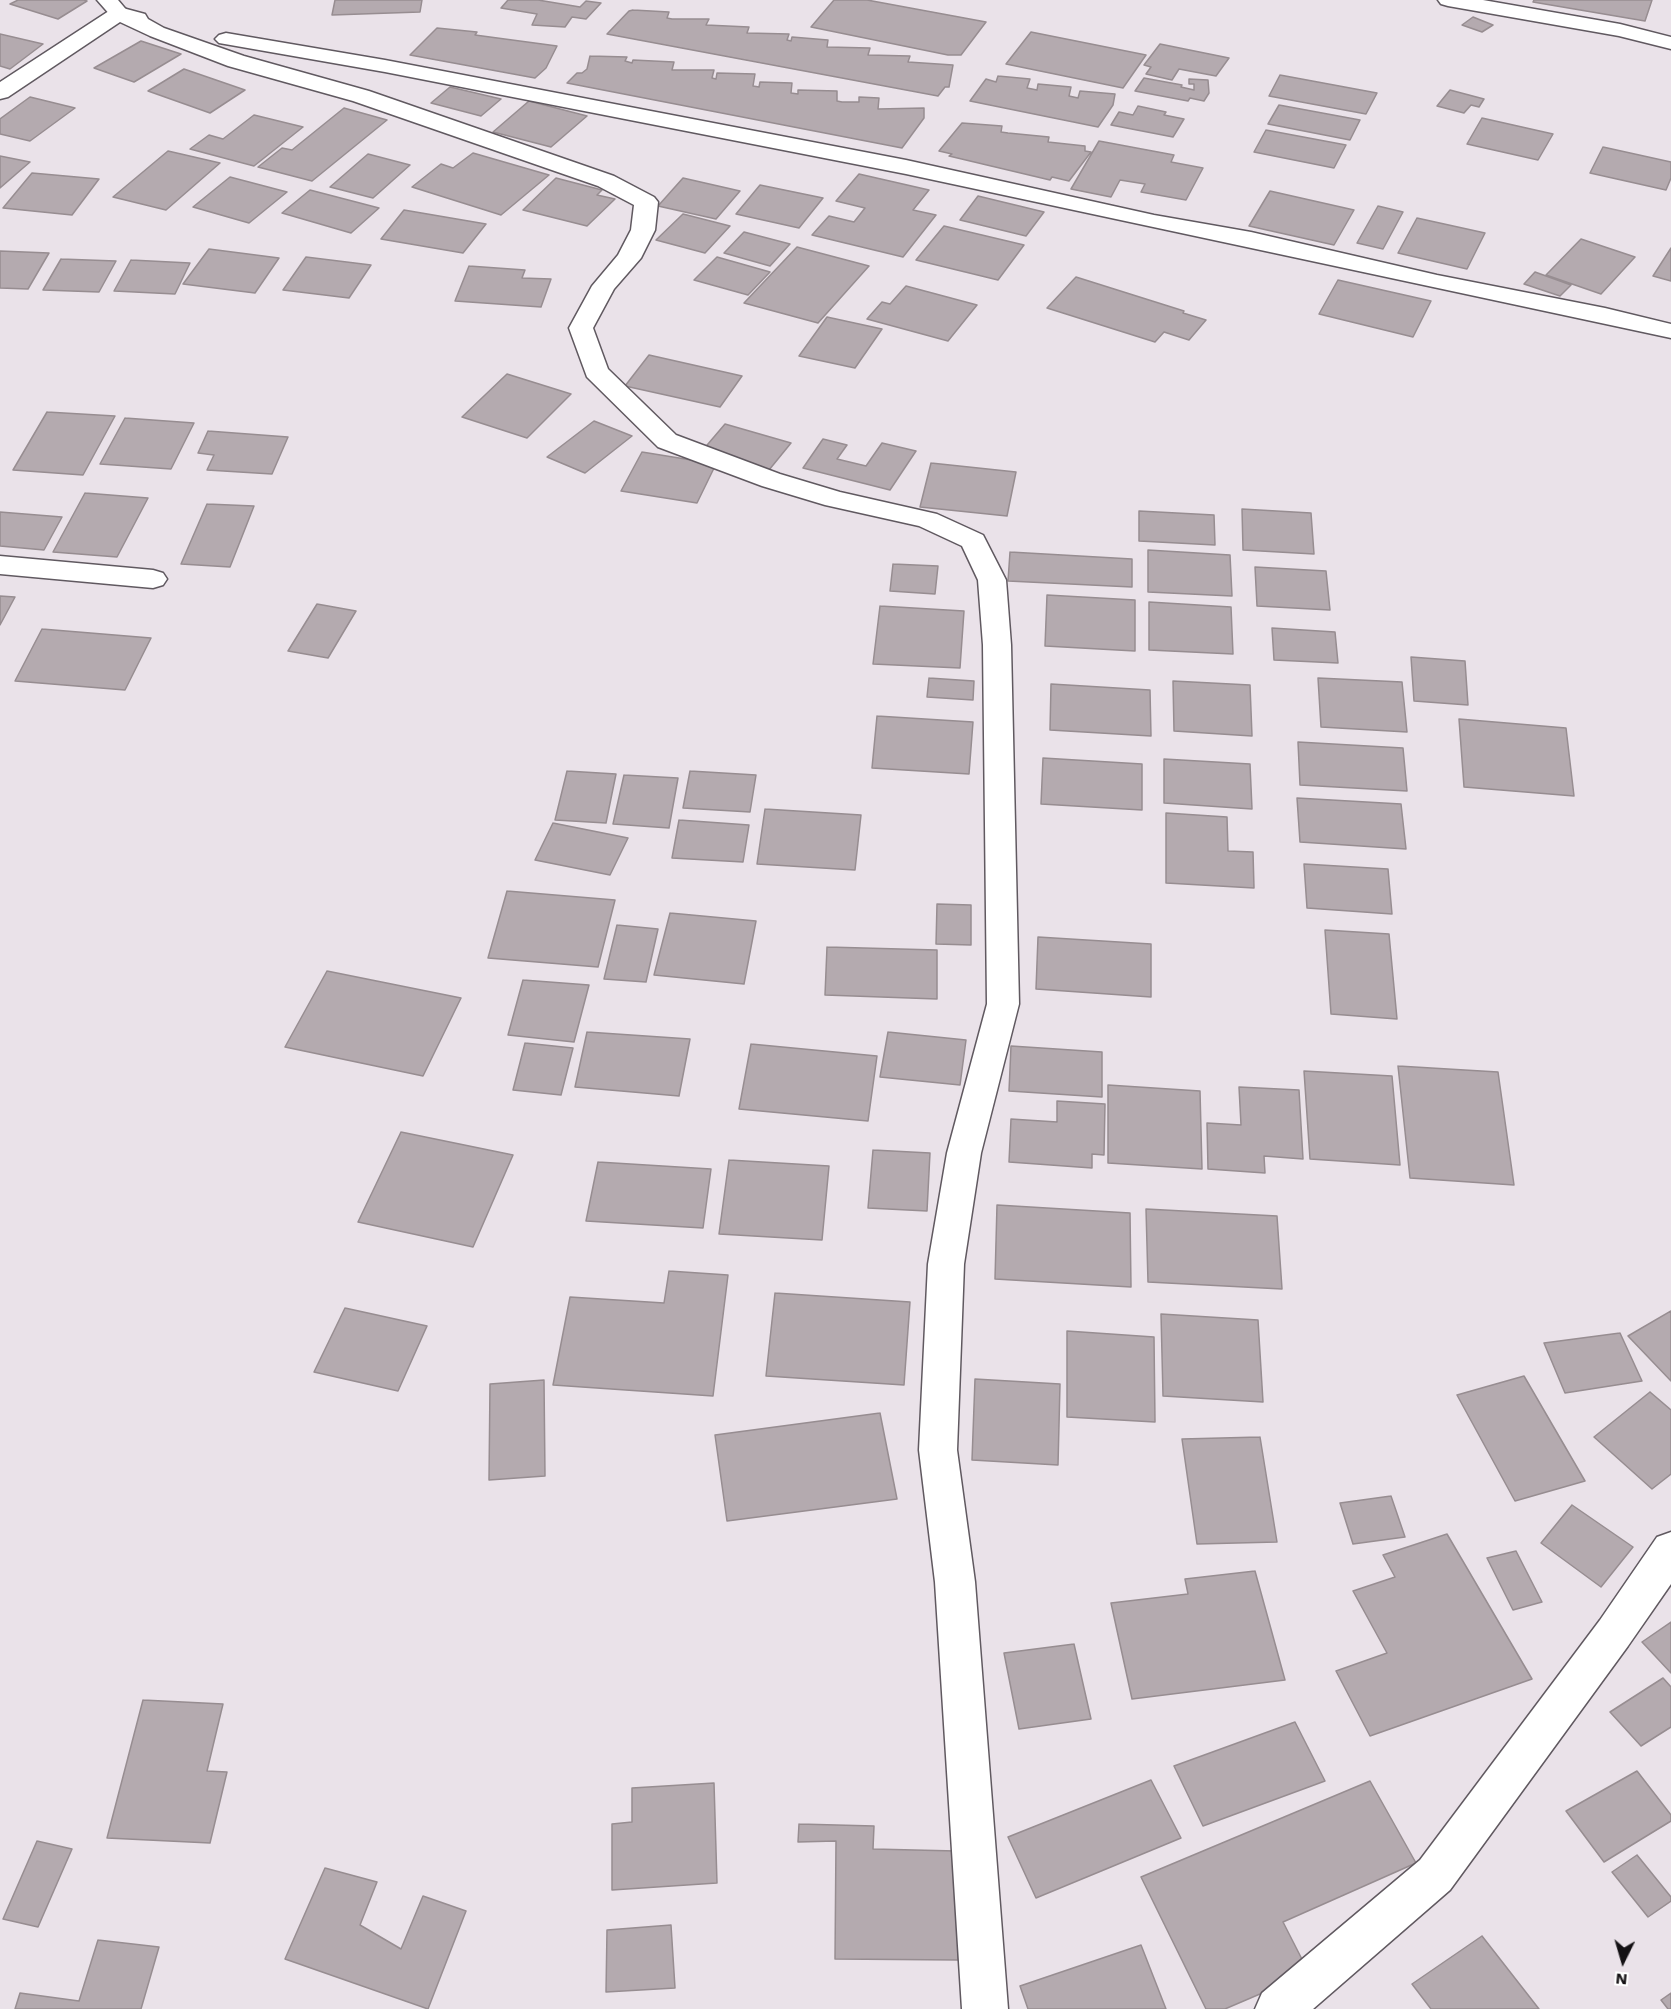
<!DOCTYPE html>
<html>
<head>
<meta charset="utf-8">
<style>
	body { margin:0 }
	#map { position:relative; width:1671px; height:2009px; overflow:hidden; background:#eae2e9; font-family:"Work Sans",sans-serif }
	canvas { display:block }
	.north { position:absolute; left:1593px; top:1931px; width:60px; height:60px; -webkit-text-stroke:4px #fff; paint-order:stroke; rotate:185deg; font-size:16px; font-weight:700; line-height:24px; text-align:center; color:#141114 }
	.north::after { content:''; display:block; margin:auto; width:21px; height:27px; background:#141114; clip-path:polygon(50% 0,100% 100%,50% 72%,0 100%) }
</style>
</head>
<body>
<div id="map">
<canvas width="1671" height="2009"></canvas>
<div class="north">N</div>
</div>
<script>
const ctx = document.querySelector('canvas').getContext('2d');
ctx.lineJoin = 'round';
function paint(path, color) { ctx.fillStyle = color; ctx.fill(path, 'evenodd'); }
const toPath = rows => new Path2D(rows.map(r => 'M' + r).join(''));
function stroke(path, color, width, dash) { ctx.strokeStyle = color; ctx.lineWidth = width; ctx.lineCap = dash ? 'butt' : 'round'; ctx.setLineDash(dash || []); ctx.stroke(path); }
const building = toPath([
	[18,0,84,0,87,1,58,19,10,4,18,0],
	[335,0,422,0,420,12,332,15,335,0],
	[508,0,538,0,580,7,586,1,601,3,586,19,572,17,565,27,532,25,537,14,501,8,508,0],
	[834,0,867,0,986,22,961,55,948,55,811,27,834,0],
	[1534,0,1652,0,1645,21,1533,2,1534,0],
	[633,10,669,12,667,18,672,19,709,19,706,25,749,27,747,33,789,34,787,40,791,41,792,37,828,40,827,47,870,48,868,55,910,56,908,62,953,65,949,87,945,87,938,96,607,34,629,11,633,10],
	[1473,17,1493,25,1482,32,1462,25,1473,17],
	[437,28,477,32,475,35,557,46,546,68,535,78,410,55,437,28],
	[1031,32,1146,55,1123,88,1006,64,1031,32],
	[0,34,43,44,10,69,0,66,0,34],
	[141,41,181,54,134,82,94,68,141,41],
	[1160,44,1229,58,1216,76,1179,69,1172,80,1146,74,1151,67,1144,65,1160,44],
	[590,56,627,57,625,61,632,63,633,60,674,62,672,70,714,70,712,78,716,79,717,73,755,74,753,86,759,87,760,82,792,83,791,93,798,94,798,90,837,91,837,101,842,102,859,102,859,97,879,98,878,109,924,108,924,118,902,148,567,83,577,73,582,73,587,69,590,56],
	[184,69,245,90,210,113,148,91,184,69],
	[1280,75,1377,93,1366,114,1269,96,1280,75],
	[998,76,1030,79,1027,88,1037,90,1038,84,1071,87,1069,96,1078,98,1080,91,1115,94,1113,105,1098,127,970,101,986,79,996,82,998,76],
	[1144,78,1182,85,1181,87,1194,90,1194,84,1189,84,1189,79,1208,80,1209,93,1204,101,1190,98,1188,101,1135,91,1144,78],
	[450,87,501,99,481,116,431,103,450,87],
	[1450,90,1484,99,1479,107,1471,105,1464,113,1437,106,1450,90],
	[30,97,75,108,30,141,0,134,0,119,30,97],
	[529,101,587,116,551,147,493,132,529,101],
	[1279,105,1360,120,1350,140,1268,124,1279,105],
	[1138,106,1166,112,1164,115,1184,119,1173,137,1111,125,1119,112,1133,115,1138,106],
	[344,108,387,120,312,181,258,167,282,148,292,150,344,108],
	[254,115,303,127,254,166,190,149,209,135,223,139,254,115],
	[1482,118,1553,134,1538,160,1467,144,1482,118],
	[962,123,1002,126,1001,132,1008,133,1049,137,1048,142,1085,146,1085,151,1091,152,1069,181,1052,177,1050,180,949,156,952,154,939,151,962,123],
	[1266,130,1346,145,1334,168,1254,152,1266,130],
	[1099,141,1174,155,1171,162,1203,168,1186,200,1141,192,1145,184,1120,180,1111,197,1071,189,1099,141],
	[1603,147,1671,162,1671,178,1666,190,1590,173,1603,147],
	[168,151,220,163,166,210,113,197,168,151],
	[473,153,549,175,501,215,412,187,441,164,453,168,473,153],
	[368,154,410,165,373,198,330,187,368,154],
	[0,156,30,162,0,188,0,156],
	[32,173,99,179,72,215,3,208,32,173],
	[859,174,929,190,913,210,936,215,903,257,812,235,829,216,854,222,865,208,836,201,859,174],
	[230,177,287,192,249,223,193,207,230,177],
	[556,178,602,190,597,195,615,199,587,226,523,210,556,178],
	[683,178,740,191,716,219,658,206,683,178],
	[760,185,823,198,799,228,736,214,760,185],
	[310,190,379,208,351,233,282,213,310,190],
	[1270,191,1354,210,1334,245,1249,226,1270,191],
	[978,196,1044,212,1026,236,960,220,978,196],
	[1378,206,1403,212,1383,249,1357,243,1378,206],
	[404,210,486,224,463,253,381,239,404,210],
	[683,214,730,226,705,253,656,240,683,214],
	[1417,218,1485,233,1467,269,1398,253,1417,218],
	[944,226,1024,245,998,280,916,260,944,226],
	[744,232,790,244,770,266,724,253,744,232],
	[1581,239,1635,257,1601,294,1546,275,1581,239],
	[797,247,869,266,818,323,744,303,797,247],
	[1671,248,1671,281,1653,276,1671,248],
	[209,249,279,258,255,293,183,284,209,249],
	[0,251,49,253,28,289,0,288,0,251],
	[306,257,371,265,349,298,283,290,306,257],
	[717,257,770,272,748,295,694,280,717,257],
	[61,259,116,261,99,292,43,290,61,259],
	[131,260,190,263,175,294,114,291,131,260],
	[469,266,525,270,522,278,551,279,541,307,455,301,469,266],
	[1535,272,1571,285,1560,296,1524,284,1535,272],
	[1076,277,1184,311,1183,313,1206,320,1189,340,1164,332,1155,342,1047,308,1076,277],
	[1338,280,1431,301,1413,337,1319,314,1338,280],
	[906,286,977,305,948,341,867,319,882,302,890,304,906,286],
	[827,317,882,329,855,368,799,356,827,317],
	[649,355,742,376,720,407,625,386,649,355],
	[507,374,571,394,527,438,462,417,507,374],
	[47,412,115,416,83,475,13,470,47,412],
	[125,418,194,423,171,469,100,464,125,418],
	[594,421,632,436,585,473,547,457,594,421],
	[725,424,791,443,769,470,702,451,725,424],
	[208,431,288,437,272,474,207,470,214,455,198,453,208,431],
	[823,439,847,445,837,459,866,466,882,443,916,451,890,490,803,468,823,439],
	[642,452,716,464,697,503,621,491,642,452],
	[931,463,1016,472,1007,516,920,507,931,463],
	[85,493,148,498,117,557,53,552,85,493],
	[207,504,254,506,230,567,181,564,207,504],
	[1242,509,1311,513,1314,554,1243,550,1242,509],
	[1139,511,1214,515,1215,545,1139,541,1139,511],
	[0,512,62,517,44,550,0,546,0,512],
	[1148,550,1230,555,1232,596,1148,592,1148,550],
	[1010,552,1132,559,1132,587,1008,581,1010,552],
	[893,564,938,566,935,594,890,591,893,564],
	[1255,567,1326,571,1330,610,1257,606,1255,567],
	[1047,595,1135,600,1135,651,1045,646,1047,595],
	[0,596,15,597,0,625,0,596],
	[1149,602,1231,607,1233,654,1149,650,1149,602],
	[317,604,356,611,328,658,288,651,317,604],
	[880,606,964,611,960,668,873,664,880,606],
	[1272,628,1335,632,1338,663,1274,660,1272,628],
	[42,629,151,638,125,690,15,681,42,629],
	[1411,657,1465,661,1468,705,1414,701,1411,657],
	[929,678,974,681,973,700,927,697,929,678],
	[1318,678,1402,682,1407,732,1321,727,1318,678],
	[1173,681,1250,685,1252,736,1174,731,1173,681],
	[1051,684,1150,690,1151,736,1050,730,1051,684],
	[877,716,973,722,969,774,872,768,877,716],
	[1459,719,1566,728,1574,796,1464,787,1459,719],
	[1298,742,1403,748,1407,791,1300,785,1298,742],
	[1043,758,1142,764,1142,810,1041,804,1043,758],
	[1164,759,1250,764,1252,809,1164,803,1164,759],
	[567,771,616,774,606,823,555,820,567,771],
	[690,771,756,775,750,812,683,808,690,771],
	[624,775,678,778,669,828,613,824,624,775],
	[1297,798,1401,804,1406,849,1300,842,1297,798],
	[765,809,861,815,855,870,757,864,765,809],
	[1166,813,1227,817,1228,851,1253,852,1254,888,1166,883,1166,813],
	[679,820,749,825,743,862,672,858,679,820],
	[553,823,628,838,610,875,535,860,553,823],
	[1304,864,1388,869,1392,914,1307,908,1304,864],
	[507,891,615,900,598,967,488,958,507,891],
	[937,904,971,905,971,945,936,944,937,904],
	[670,913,756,921,744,984,654,975,670,913],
	[617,925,658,929,646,982,604,979,617,925],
	[1325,930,1389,934,1397,1019,1331,1014,1325,930],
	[1038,937,1151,944,1151,997,1036,989,1038,937],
	[827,947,937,950,937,999,825,995,827,947],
	[327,971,461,998,423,1076,285,1047,327,971],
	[523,980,589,985,574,1042,508,1035,523,980],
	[587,1032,690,1039,679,1096,575,1087,587,1032],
	[888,1032,966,1040,960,1085,880,1077,888,1032],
	[525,1043,573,1048,561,1095,513,1090,525,1043],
	[751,1044,877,1056,868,1121,739,1109,751,1044],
	[1011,1046,1102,1052,1102,1097,1009,1091,1011,1046],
	[1398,1066,1498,1072,1514,1185,1410,1178,1398,1066],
	[1304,1071,1392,1076,1400,1165,1310,1159,1304,1071],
	[1108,1085,1200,1091,1202,1169,1108,1163,1108,1085],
	[1239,1087,1299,1090,1303,1159,1264,1156,1265,1173,1208,1169,1207,1123,1241,1125,1239,1087],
	[1057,1101,1105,1104,1104,1155,1092,1154,1092,1168,1009,1162,1011,1119,1057,1122,1057,1101],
	[401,1132,513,1155,473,1247,358,1222,401,1132],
	[873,1150,930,1153,927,1211,868,1208,873,1150],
	[729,1160,829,1166,822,1240,719,1234,729,1160],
	[598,1162,711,1169,703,1228,586,1221,598,1162],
	[997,1205,1130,1213,1131,1287,995,1279,997,1205],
	[1146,1209,1277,1216,1282,1289,1148,1282,1146,1209],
	[669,1271,728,1275,713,1396,553,1385,570,1297,664,1303,669,1271],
	[775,1293,910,1302,904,1385,766,1376,775,1293],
	[345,1308,427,1326,398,1391,314,1372,345,1308],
	[1671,1311,1671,1381,1628,1336,1671,1311],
	[1161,1314,1258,1320,1263,1402,1163,1396,1161,1314],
	[1067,1331,1154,1337,1155,1422,1067,1417,1067,1331],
	[1620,1333,1642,1381,1565,1393,1544,1343,1620,1333],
	[1524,1376,1585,1481,1515,1501,1457,1395,1524,1376],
	[975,1379,1060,1384,1058,1465,972,1460,975,1379],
	[544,1380,545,1476,489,1480,490,1384,544,1380],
	[1650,1392,1671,1410,1671,1474,1652,1489,1594,1437,1650,1392],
	[880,1413,897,1499,727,1521,715,1435,880,1413],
	[1260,1437,1277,1542,1197,1544,1182,1439,1260,1437],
	[1391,1496,1405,1537,1353,1544,1340,1503,1391,1496],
	[1572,1505,1633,1547,1601,1587,1541,1543,1572,1505],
	[1447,1534,1532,1679,1370,1736,1336,1671,1387,1653,1353,1591,1395,1577,1383,1555,1447,1534],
	[1516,1551,1542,1602,1513,1610,1487,1558,1516,1551],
	[1255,1571,1285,1680,1132,1699,1111,1603,1188,1594,1185,1579,1255,1571],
	[1671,1622,1671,1673,1642,1642,1671,1622],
	[1074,1644,1091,1719,1019,1729,1004,1653,1074,1644],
	[1663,1678,1671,1687,1671,1727,1641,1746,1610,1712,1663,1678],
	[143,1700,223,1704,207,1771,227,1772,210,1843,107,1838,143,1700],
	[1295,1722,1325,1781,1203,1826,1174,1766,1295,1722],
	[1637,1771,1671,1815,1671,1821,1604,1862,1566,1811,1637,1771],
	[1151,1780,1181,1838,1036,1898,1008,1837,1151,1780],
	[1370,1781,1416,1863,1283,1922,1309,1973,1225,2009,1206,2009,1141,1877,1370,1781],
	[714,1783,717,1883,612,1890,612,1824,632,1822,632,1788,714,1783],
	[799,1824,874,1826,873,1849,956,1851,958,1960,835,1959,836,1841,798,1842,799,1824],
	[37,1841,72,1849,38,1927,3,1919,37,1841],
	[1637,1855,1671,1897,1671,1901,1648,1917,1612,1872,1637,1855],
	[325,1868,377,1882,360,1925,401,1949,423,1896,466,1911,428,2009,285,1959,325,1868],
	[671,1925,675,1988,606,1992,607,1930,671,1925],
	[1482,1936,1539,2009,1431,2009,1412,1984,1482,1936],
	[98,1940,159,1947,141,2009,15,2009,20,1993,79,2001,98,1940],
	[1141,1945,1166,2009,1028,2009,1020,1986,1141,1945],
	[1671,1993,1671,2009,1668,2009,1661,2000,1671,1993]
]);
const minor = toPath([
	[119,7,145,14,148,19,164,28,244,56,369,91,614,176,654,197,658,202,655,230,641,258,614,289,593,328,608,369,676,435,780,474,840,492,937,514,983,535,1006,580,1011,645,1019,1004,981,1153,964,1264,957,1450,975,1582,1008,2009,962,2009,935,1582,919,1450,928,1264,947,1153,987,1004,983,645,978,580,962,546,919,526,825,505,762,486,658,447,587,377,569,328,592,286,618,255,631,230,634,205,598,186,353,101,228,66,150,36,120,22,8,97,0,99,0,82,112,9,119,7],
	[226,33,385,60,906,160,1154,215,1251,232,1437,275,1605,308,1671,324,1671,338,906,174,385,72,219,43,215,39,219,35,226,33],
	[0,556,153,570,163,573,167,579,163,585,153,588,0,574,0,556],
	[1671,1532,1671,1584,1628,1646,1450,1890,1313,2009,1255,2009,1262,1993,1420,1860,1600,1620,1657,1537,1671,1532]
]);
const tertiary = toPath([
	[97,0,118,0,129,13,126,17,119,19,112,17,97,0],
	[1438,0,1483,0,1620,24,1671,37,1671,49,1619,36,1448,6,1441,4,1438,0]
]);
paint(building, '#b4aaaf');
stroke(building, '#978d91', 1.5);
stroke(minor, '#605960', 3);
stroke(tertiary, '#605960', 3);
paint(minor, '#fff');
paint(tertiary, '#fff');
</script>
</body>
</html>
